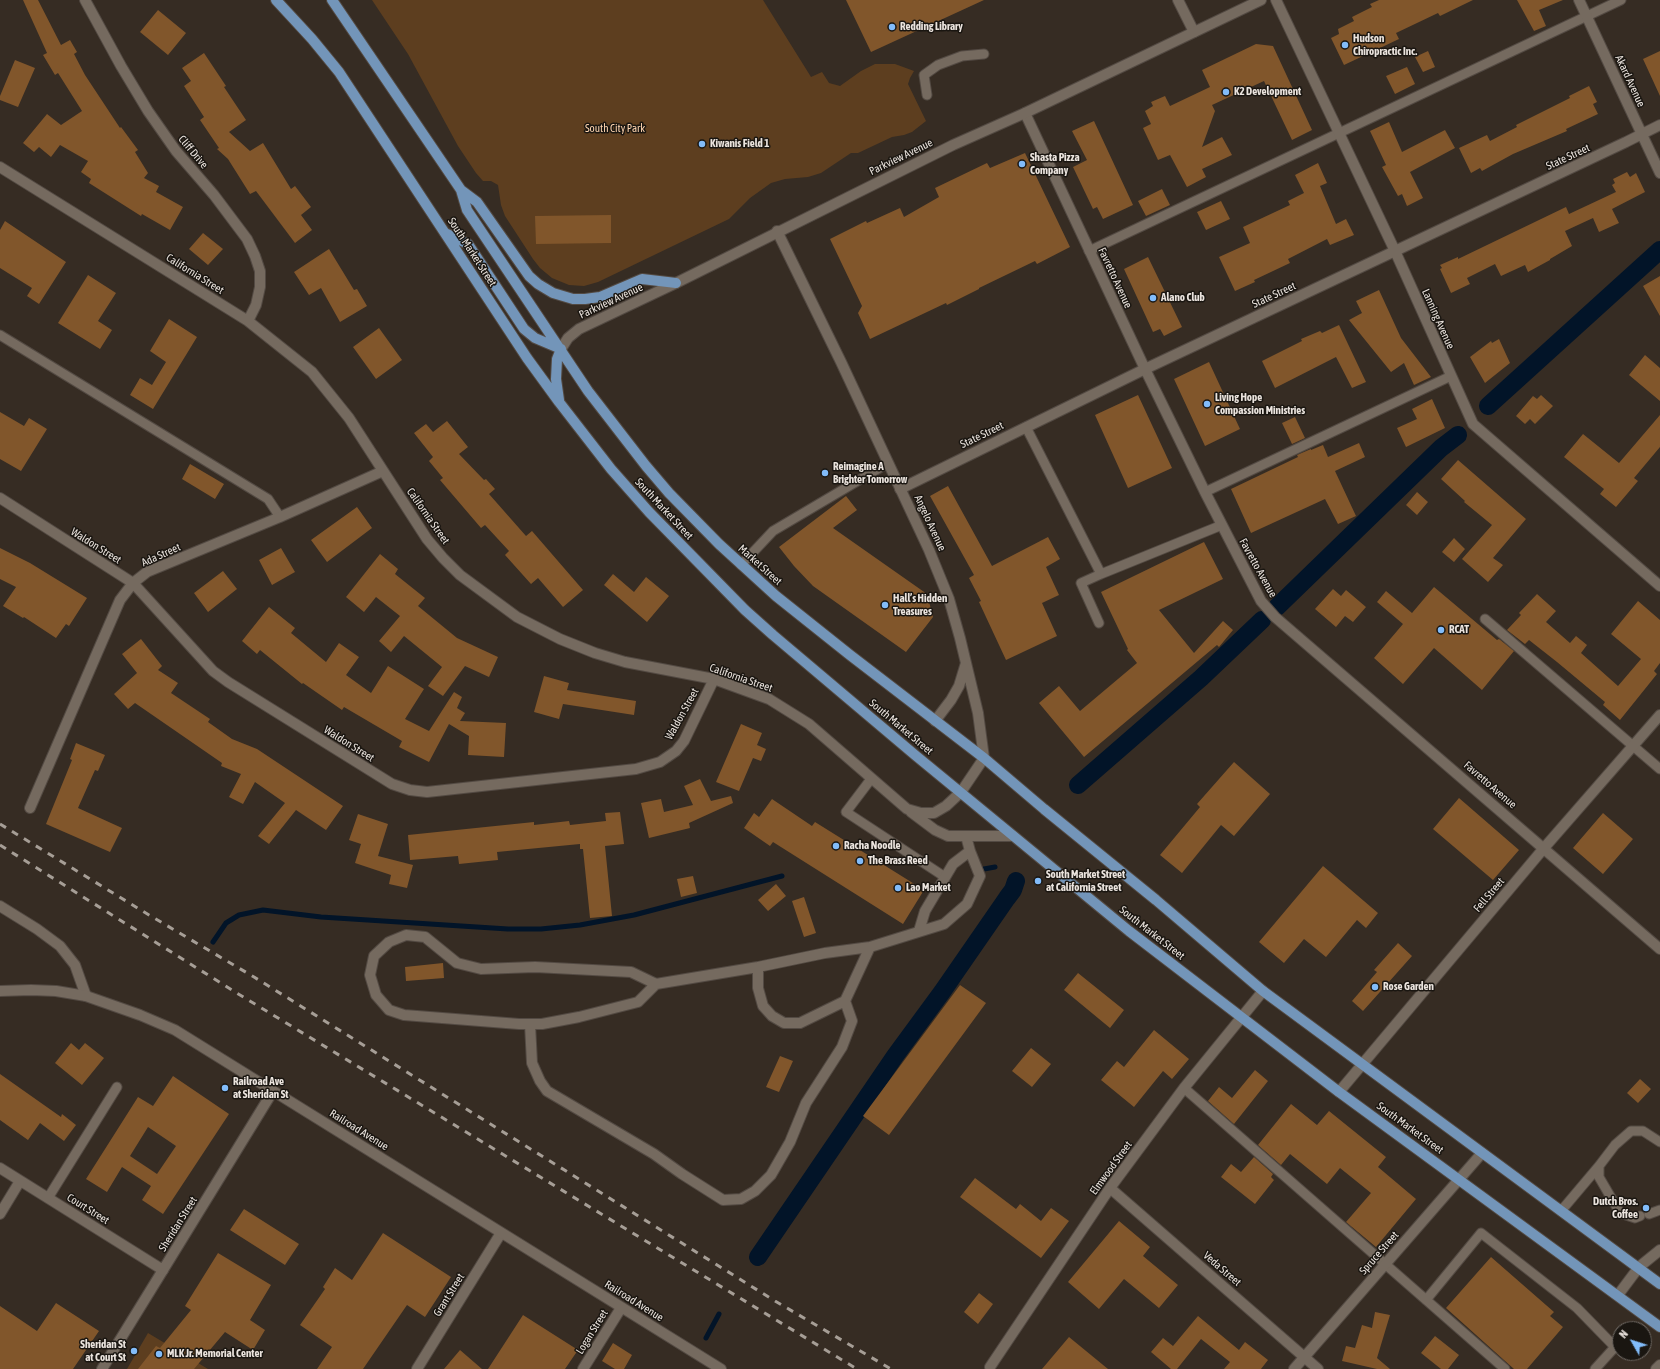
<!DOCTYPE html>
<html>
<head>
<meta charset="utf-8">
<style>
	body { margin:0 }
	#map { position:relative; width:1660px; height:1369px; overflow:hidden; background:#362c23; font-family:"Asap Condensed",sans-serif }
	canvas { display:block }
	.north { position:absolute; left:1612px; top:1321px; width:40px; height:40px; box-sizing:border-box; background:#1a1611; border:1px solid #6e6863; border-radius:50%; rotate:309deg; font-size:11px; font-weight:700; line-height:16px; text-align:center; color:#ebe4de }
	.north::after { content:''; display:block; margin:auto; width:14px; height:18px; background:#82bcfa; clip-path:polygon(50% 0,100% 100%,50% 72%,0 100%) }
</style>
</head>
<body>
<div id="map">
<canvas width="1660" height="1369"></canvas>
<div class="north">N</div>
</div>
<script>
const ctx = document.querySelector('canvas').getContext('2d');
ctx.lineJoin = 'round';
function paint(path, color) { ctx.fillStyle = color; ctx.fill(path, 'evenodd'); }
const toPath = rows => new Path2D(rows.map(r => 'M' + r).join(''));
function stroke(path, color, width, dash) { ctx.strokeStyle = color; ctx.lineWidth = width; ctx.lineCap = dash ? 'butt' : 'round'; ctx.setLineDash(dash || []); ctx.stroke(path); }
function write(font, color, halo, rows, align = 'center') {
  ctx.font = font + ' "Asap Condensed",sans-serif'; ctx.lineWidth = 3; ctx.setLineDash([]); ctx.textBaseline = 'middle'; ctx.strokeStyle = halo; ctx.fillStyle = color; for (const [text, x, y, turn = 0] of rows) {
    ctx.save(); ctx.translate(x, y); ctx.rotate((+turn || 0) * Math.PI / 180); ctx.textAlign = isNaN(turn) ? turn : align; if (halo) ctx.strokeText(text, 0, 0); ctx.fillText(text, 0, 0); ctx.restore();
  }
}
const green = toPath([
	[372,0,763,0,811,77,822,72,829,83,840,86,861,71,875,64,895,64,914,71,910,78,908,84,926,121,912,132,904,135,892,137,858,153,851,153,821,173,808,177,785,179,771,183,750,198,729,219,598,282,584,286,569,285,552,278,540,268,533,259,505,216,501,205,498,185,491,181,483,181,476,173,458,146,408,54],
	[148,1333,208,1369,127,1369]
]);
const stream = toPath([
	[984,869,995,867],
	[213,942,226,923,239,915,263,910,321,917,508,929,541,929,580,925,634,915,782,876],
	[706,1338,719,1314]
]);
const canal = toPath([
	[1488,406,1660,250],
	[1277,607,1441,448,1458,435],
	[1078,785,1201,678,1262,620],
	[758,1257,895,1056,942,992,1007,898,1013,890,1016,881]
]);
const building = toPath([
	[23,0,38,0,61,45,70,40,77,52,74,54,85,75,120,128,121,127,138,150,135,152,148,173,144,178,159,186,156,192,183,207,170,230,142,214,141,216,89,183,91,179,81,172,88,161,60,145,51,157,39,147,34,152,23,143,47,114,61,125,82,111,58,73,55,75,43,55,47,53],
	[846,0,984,0,871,52],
	[1379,0,1473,0,1440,16,1438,13,1396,33,1399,39,1344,65,1331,38,1339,34,1338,29,1354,21,1352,17,1372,7,1370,4],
	[1517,0,1563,0,1539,10,1546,26,1534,31],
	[158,10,186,33,168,55,140,32],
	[1256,44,1273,46,1312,130,1292,140,1264,81,1212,105,1215,111,1202,147,1222,137,1232,155,1202,169,1206,177,1187,187,1170,155,1158,160,1143,128,1151,124,1145,111,1153,106,1151,102,1165,96,1170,106,1210,87,1202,70],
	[1428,51,1435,67,1423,72,1415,57],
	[1660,51,1660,96,1643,59],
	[204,53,226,86,224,87,246,120,229,132,250,151,263,143,291,189,295,186,311,207,301,215,312,230,295,243,256,191,250,194,228,159,217,149,219,148,200,120,204,117,184,86,191,81,182,68],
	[15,60,35,68,18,107,0,100,0,96],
	[1407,67,1415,84,1395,94,1386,76],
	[1589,86,1597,102,1593,104,1598,114,1566,129,1567,131,1513,154,1482,171,1480,168,1471,173,1459,148,1487,135,1490,141,1517,127,1516,125,1570,98,1569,96],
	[1094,121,1133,205,1103,219,1097,207,1093,209,1073,167,1087,160,1072,131],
	[1389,122,1402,152,1445,130,1455,148,1410,172,1423,198,1407,206,1402,194,1398,196,1382,167,1386,165,1370,131],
	[1025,153,1070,247,1037,264,1035,261,979,288,979,289,947,305,946,303,870,339,858,313,862,306,830,239,866,221,867,223,900,208,904,217,939,197,935,188,987,163,990,168],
	[1318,163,1327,183,1320,186,1336,224,1346,219,1354,235,1330,245,1327,239,1288,259,1290,263,1254,280,1255,282,1235,291,1219,257,1250,243,1243,227,1290,205,1288,201,1304,193,1295,175],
	[1627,172,1630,177,1636,173,1645,192,1612,209,1619,223,1599,232,1593,218,1565,231,1572,246,1550,259,1550,260,1528,272,1525,265,1501,276,1495,264,1467,278,1470,284,1451,293,1440,269,1442,268,1440,265,1458,257,1458,259,1566,207,1569,214,1616,192,1612,185,1615,183,1613,179],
	[1162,189,1170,205,1146,216,1138,201],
	[1221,201,1230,219,1206,230,1197,212],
	[611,215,611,243,536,244,535,216],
	[5,221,66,262,39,304,27,296,32,288,0,268,0,230],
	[203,233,223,249,208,265,189,249],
	[329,249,354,290,357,289,367,306,340,322,321,288,309,295,294,272],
	[1148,257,1182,327,1164,336,1160,329,1153,332,1124,269],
	[88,275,116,293,98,321,112,330,100,349,58,323],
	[1660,276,1660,316,1643,286],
	[1379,290,1401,338,1431,377,1414,385,1404,363,1391,372,1349,320,1362,313,1356,301],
	[169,319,197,337,153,409,130,395,140,378,152,385,166,362,150,351],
	[1339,325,1366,382,1352,388,1336,357,1275,388,1262,361,1302,341,1301,339,1320,331,1322,333],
	[379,328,402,360,376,379,353,347],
	[1499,339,1510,363,1485,383,1470,357,1491,341,1492,343],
	[1645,355,1660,368,1660,401,1629,375],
	[1209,362,1240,429,1205,446,1174,379],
	[1138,395,1172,468,1128,488,1095,415],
	[1541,395,1553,406,1535,424,1530,419,1525,424,1516,416,1533,396,1537,399],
	[1432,399,1445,428,1406,447,1397,428,1417,419,1412,409],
	[0,412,24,426,29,418,47,429,21,471,0,459],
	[1660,415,1660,447,1634,478,1638,481,1616,507,1600,494,1604,489,1564,457,1583,434,1619,463],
	[1295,417,1305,438,1292,444,1282,423],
	[447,421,468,447,459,454,484,480,486,479,495,489,489,494,526,536,532,531,583,590,563,607,538,578,531,584,505,555,509,551,485,525,481,528,440,480,443,478,429,461,433,457,414,433,426,424,433,432],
	[1359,443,1365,457,1335,471,1356,516,1338,524,1325,499,1251,533,1231,489,1298,457,1297,455,1311,449,1311,450,1323,445,1328,457],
	[1458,460,1526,519,1493,558,1503,565,1488,582,1462,559,1492,525,1464,502,1465,501,1441,479],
	[190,464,224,484,215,499,182,479],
	[948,486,992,566,1048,537,1060,559,1046,567,1059,595,1042,603,1057,636,1006,660,979,602,981,601,969,578,974,575,930,496],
	[1417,492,1428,502,1417,515,1406,505],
	[846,496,857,510,833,528,927,594,933,617,906,652,813,586,794,566,779,547],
	[357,507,372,528,327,562,311,540],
	[1454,538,1465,549,1454,562,1442,552],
	[1204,542,1223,579,1159,610,1194,653,1223,621,1233,630,1219,647,1217,645,1084,757,1039,703,1059,686,1080,711,1137,663,1127,650,1128,649,1101,592],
	[0,548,30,563,87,598,69,626,66,624,56,638,24,617,23,618,3,606,16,587,0,579],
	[281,548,295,572,272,585,259,560],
	[380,554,398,569,395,574,425,598,418,606,457,638,498,657,489,677,465,666,443,696,428,686,442,667,404,636,391,652,379,641,400,616,376,597,364,612,346,597],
	[223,571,237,589,208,612,194,593],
	[613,574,634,592,646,577,669,596,647,622,604,585],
	[1434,587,1497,640,1499,639,1514,651,1482,690,1434,648,1403,684,1374,658,1403,624,1377,602,1386,591,1412,613],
	[1333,589,1341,596,1346,590,1366,607,1353,622,1345,616,1336,627,1315,609],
	[1537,594,1556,611,1546,622,1570,643,1576,636,1587,645,1581,653,1618,686,1641,659,1611,634,1638,601,1660,620,1660,663,1654,671,1657,674,1620,720,1603,705,1605,702,1557,662,1529,640,1525,644,1507,630,1521,615,1519,613],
	[269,607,295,628,291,633,326,662,339,643,359,657,346,675,371,693,388,666,424,689,405,719,429,731,454,692,462,697,457,708,465,713,460,721,506,723,504,757,468,755,469,736,449,724,429,762,399,747,402,741,344,707,342,710,303,683,302,684,260,650,257,654,242,641],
	[141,639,162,666,158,670,178,683,171,693,210,719,208,722,232,739,257,749,343,806,326,830,296,810,269,844,258,836,285,803,255,782,243,804,229,797,241,774,221,766,222,763,135,703,128,709,114,694,137,673,122,654],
	[544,676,569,683,567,690,636,701,634,715,563,704,559,719,534,712],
	[741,724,762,733,757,745,766,749,761,761,753,758,739,791,716,782],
	[76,743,105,755,98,771,95,770,78,808,122,828,110,852,46,824,72,760,70,759],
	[1234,762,1270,794,1234,836,1221,825,1182,873,1160,855,1200,807,1197,804],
	[700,779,711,801,731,796,733,803,689,823,690,828,649,838,641,803,661,799,664,812,693,805,684,786],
	[1459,798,1519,850,1493,880,1433,829],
	[772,799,812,826,815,822,924,890,903,924,773,842,770,846,744,828,754,813,759,817],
	[620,812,624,844,605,846,612,916,590,918,583,849,580,849,580,844,497,852,498,860,459,864,458,856,410,860,408,835,534,822,534,825,569,821,570,825,606,821,605,813],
	[1603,813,1633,839,1603,874,1573,848],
	[358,814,388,824,378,856,413,865,407,888,389,884,391,875,355,863,361,844,349,840],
	[1323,866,1378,913,1366,928,1357,920,1326,957,1304,939,1284,963,1259,942],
	[693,876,697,893,681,897,677,879],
	[776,884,786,896,768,911,758,900],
	[804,897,816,933,804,937,792,901],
	[1398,943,1412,956,1363,1011,1352,1001,1377,972,1374,970],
	[443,963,444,978,406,981,405,967],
	[1078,973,1124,1010,1110,1028,1064,990],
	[960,985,986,1003,889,1135,863,1116],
	[1154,1030,1189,1059,1172,1079,1163,1071,1134,1107,1101,1080,1117,1061,1124,1067],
	[71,1043,79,1050,85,1043,104,1058,82,1085,55,1063],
	[1031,1048,1051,1064,1032,1087,1012,1071],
	[780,1056,793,1061,779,1092,766,1087],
	[1255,1070,1268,1081,1234,1124,1208,1101,1219,1087,1232,1098],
	[0,1074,61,1117,62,1114,76,1125,64,1141,40,1123,28,1140,0,1120],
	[173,1076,229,1114,163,1214,142,1200,151,1186,122,1167,107,1192,86,1179,138,1097,153,1106],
	[148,1127,176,1146,157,1174,130,1156],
	[1640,1079,1651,1089,1638,1103,1627,1093],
	[1291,1104,1317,1125,1329,1111,1386,1157,1378,1167,1416,1199,1376,1247,1346,1222,1371,1193,1340,1168,1327,1184,1290,1154,1281,1165,1258,1145],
	[1254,1157,1273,1174,1271,1177,1274,1180,1255,1204,1221,1177,1231,1164,1241,1172],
	[975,1178,1016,1209,1020,1204,1041,1221,1051,1208,1069,1221,1041,1258,960,1197],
	[244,1209,299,1244,285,1265,230,1230],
	[1119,1221,1150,1247,1143,1256,1178,1285,1159,1308,1124,1279,1099,1309,1068,1282],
	[383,1233,451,1277,425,1317,407,1305,363,1369,317,1369,332,1347,300,1325,325,1289,323,1287,335,1268,352,1280],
	[218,1253,271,1285,250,1320,265,1330,253,1350,225,1332,194,1369,138,1369,156,1346,160,1348,191,1310,185,1306],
	[1491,1257,1554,1312,1550,1316,1563,1327,1527,1369,1514,1369,1446,1308],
	[979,1293,993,1304,978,1324,964,1312],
	[56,1303,99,1331,73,1369,0,1369,0,1306,37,1331],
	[1375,1312,1390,1315,1377,1358,1390,1369,1377,1369,1342,1361,1346,1346,1355,1348,1362,1325,1372,1328],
	[523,1315,578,1350,565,1369,488,1369],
	[1198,1316,1239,1350,1245,1342,1268,1360,1261,1369,1224,1369,1230,1362,1201,1339,1177,1369,1171,1369,1151,1352,1163,1338,1173,1346],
	[1435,1336,1459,1355,1448,1369,1441,1369,1421,1353],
	[1069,1337,1108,1369,1042,1369],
	[613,1343,632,1355,624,1369,615,1369,602,1361],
	[460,1350,482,1369,444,1369]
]);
const service = toPath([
	[927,95,924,75,938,65,962,56,984,54],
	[1089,251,1621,0],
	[0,335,268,499,280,517],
	[1026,427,1101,574,1222,525],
	[1205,492,1451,376],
	[741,565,773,531,888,463],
	[1485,619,1660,769],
	[1099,623,1081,583,1101,574],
	[871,779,846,812,945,877],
	[1184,1088,1505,1369],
	[48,1198,117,1087],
	[1561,1211,1599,1166],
	[1649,1214,1660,1210],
	[1640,1216,1635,1218,1620,1213,1599,1177,1599,1166,1615,1145,1631,1131,1643,1131,1660,1142],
	[1426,1300,1481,1233,1577,1308,1615,1347,1595,1369]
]);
const minor = toPath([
	[85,0,121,66,148,111,176,151,214,195,247,239,255,256,260,271,260,287,256,305,248,321],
	[1178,0,1194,32],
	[1276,0,1395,251,1473,424,1660,586],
	[1579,0,1660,173],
	[1025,113,1145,369,1205,492,1261,601,1275,617,1660,949],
	[0,167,248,321,312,372,349,418,427,539,443,558,460,575,517,617,560,639,595,653,625,662,714,679,769,699,809,724,907,809,921,813,934,813,946,806,961,792],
	[900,489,1145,369,1626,142,1660,125],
	[0,498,133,583,213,671,228,682,392,784,410,790,427,792,636,769,660,762,676,751,684,741,714,679],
	[30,808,120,600,133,583,147,572,280,517,383,471],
	[911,812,935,830,948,836,1013,836],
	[919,931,925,911,953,864,970,851,966,836],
	[758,967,758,988,763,1006,772,1016,784,1023,800,1023,845,1001],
	[656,984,638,1002,579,1017,542,1024,519,1024,404,1015,389,1010,376,995,370,975,374,956,389,942,406,935,425,937,457,963,481,969,535,967,631,972,656,984,758,967,825,953,870,947,944,924,967,904,980,876,970,851],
	[530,1024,532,1063,540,1081,547,1091,654,1154,682,1174,723,1200,741,1199,755,1191,771,1175,790,1142,806,1103,842,1047,852,1021,845,1001,870,947],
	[1339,1092,1544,848,1660,715],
	[1110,1188,1318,1369],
	[1618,1295,1639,1267,1660,1250],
	[990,1367,1110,1188,1184,1088,1263,991],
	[102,1369,163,1270],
	[417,1369,501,1233],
	[583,1369,621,1308],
	[1294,1369,1482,1153],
	[1656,1369,1660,1365]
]);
const tertiary = toPath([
	[777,231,841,362,929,550,949,599,960,638,978,713,984,758,961,792],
	[935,721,951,700,959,686,966,663],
	[0,906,37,929,60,946,75,965,86,996],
	[0,1168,163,1270,273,1091],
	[0,1214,20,1181]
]);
const secondary = toPath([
	[561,349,568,338,579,329,676,283,953,145,1025,113,1261,0],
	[0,991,31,990,56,991,86,996,140,1015,175,1030,721,1369]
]);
const primary = toPath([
	[276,0,312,39,339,72,527,358,559,402,611,469,649,512,745,610,773,635,915,755,1129,931,1339,1092,1660,1327],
	[332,0,461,190,467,210,588,391,646,466,669,493,719,544,776,596,850,655,984,758,1044,809,1156,900,1263,991,1660,1284],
	[461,190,477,202,529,276,538,284,553,293,573,299,585,299,600,297,642,279,676,283],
	[445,233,468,244,524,329,535,338,561,349],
	[559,400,556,379,557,359,561,349]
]);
const rail = toPath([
	[0,824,149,915,254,977,775,1301,891,1369],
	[0,845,240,995,857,1369]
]);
const markers = [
	[892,27,4,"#82bcfa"],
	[1345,45,4,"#82bcfa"],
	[1226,92,4,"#82bcfa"],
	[702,144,4,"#82bcfa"],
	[1022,164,4,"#82bcfa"],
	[1153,298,4,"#82bcfa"],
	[1207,404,4,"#82bcfa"],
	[825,473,4,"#82bcfa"],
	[885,605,4,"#82bcfa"],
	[1441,630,4,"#82bcfa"],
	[836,846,4,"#82bcfa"],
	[860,861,4,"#82bcfa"],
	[1038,881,4,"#82bcfa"],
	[898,888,4,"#82bcfa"],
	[1375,987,4,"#82bcfa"],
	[225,1088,4,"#82bcfa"],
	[1646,1208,4,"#82bcfa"],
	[134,1351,4,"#82bcfa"],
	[159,1354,4,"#82bcfa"]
];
const poiNames = [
	["Redding Library",900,27],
	["Hudson",1353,39],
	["Chiropractic Inc.",1353,52],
	["K2 Development",1234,92],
	["Kiwanis Field 1",710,144],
	["Shasta Pizza",1030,158],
	["Company",1030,171],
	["Alano Club",1161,298],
	["Living Hope",1215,398],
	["Compassion Ministries",1215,411],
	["Reimagine A",833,467],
	["Brighter Tomorrow",833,480],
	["Hall’s Hidden",893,599],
	["Treasures",893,612],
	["RCAT",1449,630],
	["Racha Noodle",844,846],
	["The Brass Reed",868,861],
	["South Market Street",1046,875],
	["at California Street",1046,888],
	["Lao Market",906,888],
	["Rose Garden",1383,987],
	["Railroad Ave",233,1082],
	["at Sheridan St",233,1095],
	["Dutch Bros.",1638,1202,"right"],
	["Coffee",1638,1215,"right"],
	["Sheridan St",126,1345,"right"],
	["at Court St",126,1358,"right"],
	["MLK Jr. Memorial Center",167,1354]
];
const streetNames = [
	["Akard Avenue",1630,81,65],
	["Cliff Drive",193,152,50],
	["Parkview Avenue",901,157,-26],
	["State Street",1568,157,-25],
	["South Market Street",472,252,57],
	["California Street",195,274,32],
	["Favretto Avenue",1115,278,65],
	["State Street",1274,295,-25],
	["Parkview Avenue",611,301,-25],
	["Lanning Avenue",1438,319,66],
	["State Street",982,435,-26],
	["South Market Street",664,509,47],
	["California Street",428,516,55],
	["Angelo Avenue",930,523,65],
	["Waldon Street",96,546,32],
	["Ada Street",161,555,-24],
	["Market Street",760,565,42],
	["Favretto Avenue",1258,568,61],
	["California Street",741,678,19],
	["Waldon Street",682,714,-61],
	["South Market Street",901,727,40],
	["Waldon Street",349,744,32],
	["Favretto Avenue",1490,785,41],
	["Fell Street",1489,895,-50],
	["South Market Street",1152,933,38],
	["South Market Street",1410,1128,36],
	["Railroad Avenue",359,1130,32],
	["Elmwood Street",1111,1168,-54],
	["Court Street",88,1209,32],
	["Sheridan Street",178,1224,-58],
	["Spruce Street",1379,1253,-49],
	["Veda Street",1222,1269,41],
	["Grant Street",449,1295,-58],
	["Railroad Avenue",634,1301,32],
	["Logan Street",592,1332,-58]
];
const parkNames = [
	["South City Park",615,129]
];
paint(green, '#5d3e1f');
stroke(stream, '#021428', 5);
stroke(canal, '#021428', 18);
paint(building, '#81562b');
stroke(service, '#534a43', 11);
stroke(minor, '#534a43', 12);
stroke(tertiary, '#534a43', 12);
stroke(secondary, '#534a43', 12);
stroke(primary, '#534a43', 12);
stroke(service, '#756a5f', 9);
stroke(minor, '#756a5f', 10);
stroke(tertiary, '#756a5f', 10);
stroke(secondary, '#756a5f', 10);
stroke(primary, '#7395b9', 10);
stroke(rail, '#a69e96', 3, [7, 7]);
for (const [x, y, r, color] of markers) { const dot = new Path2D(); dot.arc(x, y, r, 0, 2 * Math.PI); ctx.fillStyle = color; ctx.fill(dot); stroke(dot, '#1a1611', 1.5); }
write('bold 11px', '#ebe4de', '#1a1611', poiNames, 'left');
write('11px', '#ebe4de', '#1a1611', streetNames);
write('11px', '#ffd6b1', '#1a1611', parkNames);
</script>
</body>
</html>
